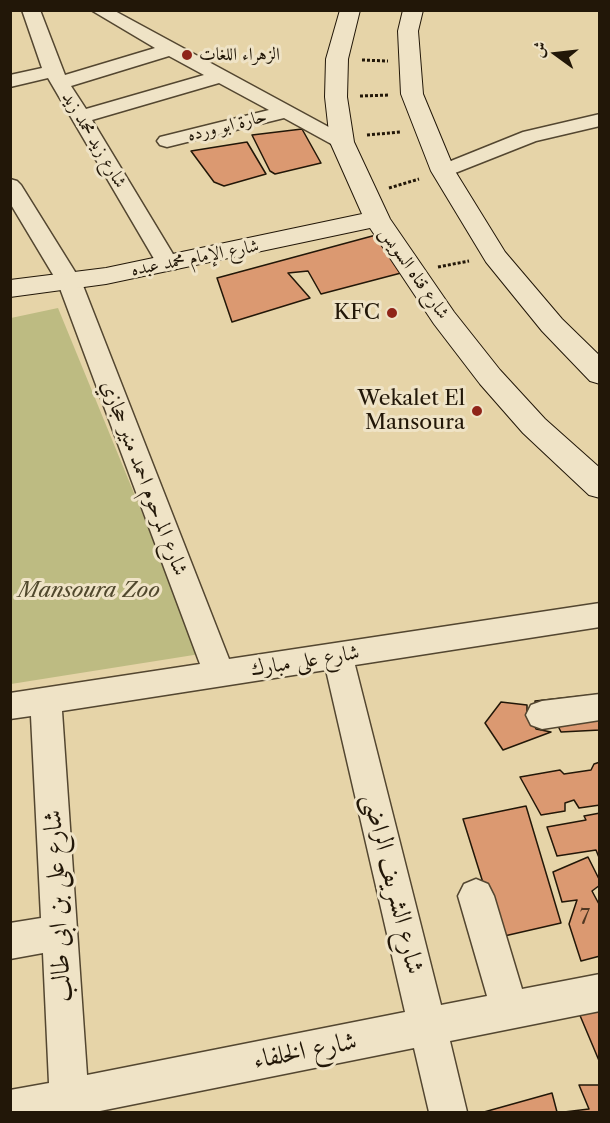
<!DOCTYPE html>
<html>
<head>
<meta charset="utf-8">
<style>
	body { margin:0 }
	#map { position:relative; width:610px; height:1123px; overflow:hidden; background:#e6d4a8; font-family:"Libre Caslon Text",Amiri,serif }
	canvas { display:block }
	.frame { position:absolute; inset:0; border:12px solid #221708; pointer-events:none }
	.north { position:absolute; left:526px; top:24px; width:60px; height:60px; -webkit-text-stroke:4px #efe3c6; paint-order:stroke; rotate:285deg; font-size:16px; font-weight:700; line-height:24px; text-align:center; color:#221708 }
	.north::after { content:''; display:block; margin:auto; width:21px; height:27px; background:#221708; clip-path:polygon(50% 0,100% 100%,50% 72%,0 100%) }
</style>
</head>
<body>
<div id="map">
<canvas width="610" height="1123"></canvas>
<div class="frame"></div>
<div class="north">ش</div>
</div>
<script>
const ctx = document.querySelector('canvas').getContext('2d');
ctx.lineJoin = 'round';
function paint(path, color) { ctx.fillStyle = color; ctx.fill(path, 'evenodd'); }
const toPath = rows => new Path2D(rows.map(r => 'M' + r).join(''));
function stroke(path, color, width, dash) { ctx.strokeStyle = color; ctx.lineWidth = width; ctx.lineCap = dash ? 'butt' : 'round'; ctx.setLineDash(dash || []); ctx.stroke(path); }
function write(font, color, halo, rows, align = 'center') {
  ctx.font = font + ' "Libre Caslon Text",Amiri,serif'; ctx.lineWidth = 6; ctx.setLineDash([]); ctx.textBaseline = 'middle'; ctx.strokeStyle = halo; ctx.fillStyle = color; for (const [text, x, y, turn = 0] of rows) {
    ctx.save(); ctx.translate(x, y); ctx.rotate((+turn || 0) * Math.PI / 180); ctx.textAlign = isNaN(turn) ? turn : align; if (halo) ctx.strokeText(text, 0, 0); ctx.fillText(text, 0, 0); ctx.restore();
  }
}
const green = toPath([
	[58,308,200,654,11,684,11,318]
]);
const building = toPath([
	[302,129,321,163,275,174,270,171,252,135,302,129],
	[247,142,266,174,224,186,214,182,191,151,247,142],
	[376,235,401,273,321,294,308,271,288,273,310,298,232,322,217,278,376,235],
	[600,694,600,730,561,732,555,720,536,719,535,701,600,694],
	[501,702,527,705,527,711,536,729,551,732,503,750,485,723,501,702],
	[600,762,600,805,579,808,574,800,565,803,565,811,541,815,520,777,560,770,564,774,591,770,594,764,600,762],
	[526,806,561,923,500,937,463,819,526,806],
	[600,813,600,860,596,850,557,856,547,827,586,820,584,816,600,813],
	[588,857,600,881,600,885,592,891,600,906,600,956,581,961,569,924,577,900,562,902,553,872,588,857],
	[600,982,600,1063,568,987,600,982],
	[579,1085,600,1085,600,1112,564,1112,589,1109,579,1085],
	[552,1093,557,1112,484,1112,552,1093]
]);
const path = toPath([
	[362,60,388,61],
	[360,96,389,95],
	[367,135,401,132],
	[389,188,419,179],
	[438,267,469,261]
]);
const street = toPath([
	[22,10,40,10,65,75,155,48,91,10,113,10,349,138,352,142,349,146,342,148,335,146,284,118,167,147,160,145,157,141,160,137,269,110,219,83,92,120,179,264,176,269,160,269,48,78,10,87,10,75,42,68,22,10],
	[169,56,204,75,86,109,71,86,169,56],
	[600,114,600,126,536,141,450,175,443,177,436,175,433,171,436,167,523,132,600,114],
	[10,179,17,181,21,185,82,283,229,659,600,603,600,627,355,665,441,1005,487,996,458,896,464,884,476,879,488,884,494,896,522,989,600,974,600,1011,450,1041,467,1112,429,1112,414,1048,95,1112,10,1112,10,1090,49,1083,43,953,10,959,10,923,41,918,31,716,10,719,10,693,200,664,58,283,10,203,10,179],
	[326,670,405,1012,87,1075,62,711,326,670],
	[600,694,600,720,542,729,531,725,526,715,531,705,542,701,600,694]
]);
const secondary = toPath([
	[340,10,360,10,348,59,347,97,354,142,390,219,454,312,500,370,545,419,600,468,600,498,589,495,523,433,480,384,434,324,370,228,106,284,10,297,10,280,106,268,362,214,330,142,325,97,326,59,340,10],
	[403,10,423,10,418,31,423,94,455,171,505,252,562,319,600,356,600,384,590,381,542,331,486,262,431,171,401,94,398,31,403,10]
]);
const markers = [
	[187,55,6,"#8f2418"],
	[392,313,6,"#8f2418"],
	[477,411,6,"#8f2418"]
];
const farPoinames = [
	["الزهراء اللغات",199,55]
];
const farStreetnames = [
	["حارة ابو ورده",227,126,-14],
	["شارع زيد محمد زيد",94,140,59],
	["شارع الإمام محمد عبده",195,258,-11],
	["شارع قناه السويس",414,273,55]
];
const poiNames = [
	["KFC",380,313],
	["Wekalet El",465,399],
	["Mansoura",465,423]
];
const streetNames = [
	["شارع المرحوم احمد منير حجازي",144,478,69],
	["شارع على مبارك",305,661,-9]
];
const parkNames = [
	["Mansoura Zoo",89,591]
];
const nearNumbernames = [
	["7",585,918]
];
const nearStreetnames = [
	["شارع الشريف الراضى",393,884,76],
	["شارع على بن ابى طالب",58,906,-93],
	["شارع الخلفاء",305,1051,-11]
];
paint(green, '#bdbb82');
paint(building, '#db9971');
stroke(building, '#221708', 1.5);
stroke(street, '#534630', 3);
stroke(secondary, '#221708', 2);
stroke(path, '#221708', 3, [3, 2]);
paint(street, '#efe3c6');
paint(secondary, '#efe3c6');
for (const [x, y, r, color] of markers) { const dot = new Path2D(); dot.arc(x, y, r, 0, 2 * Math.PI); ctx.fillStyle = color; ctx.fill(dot); stroke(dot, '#efe3c6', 2); }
write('18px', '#221708', '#efe3c6', farPoinames, 'left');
write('18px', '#221708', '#efe3c6', farStreetnames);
write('21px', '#221708', '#efe3c6', poiNames, 'right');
write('21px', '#221708', '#efe3c6', streetNames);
write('italic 21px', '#50482d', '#efe3c6', parkNames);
write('21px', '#503822', null, nearNumbernames);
write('26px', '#221708', '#efe3c6', nearStreetnames);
</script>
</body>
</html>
